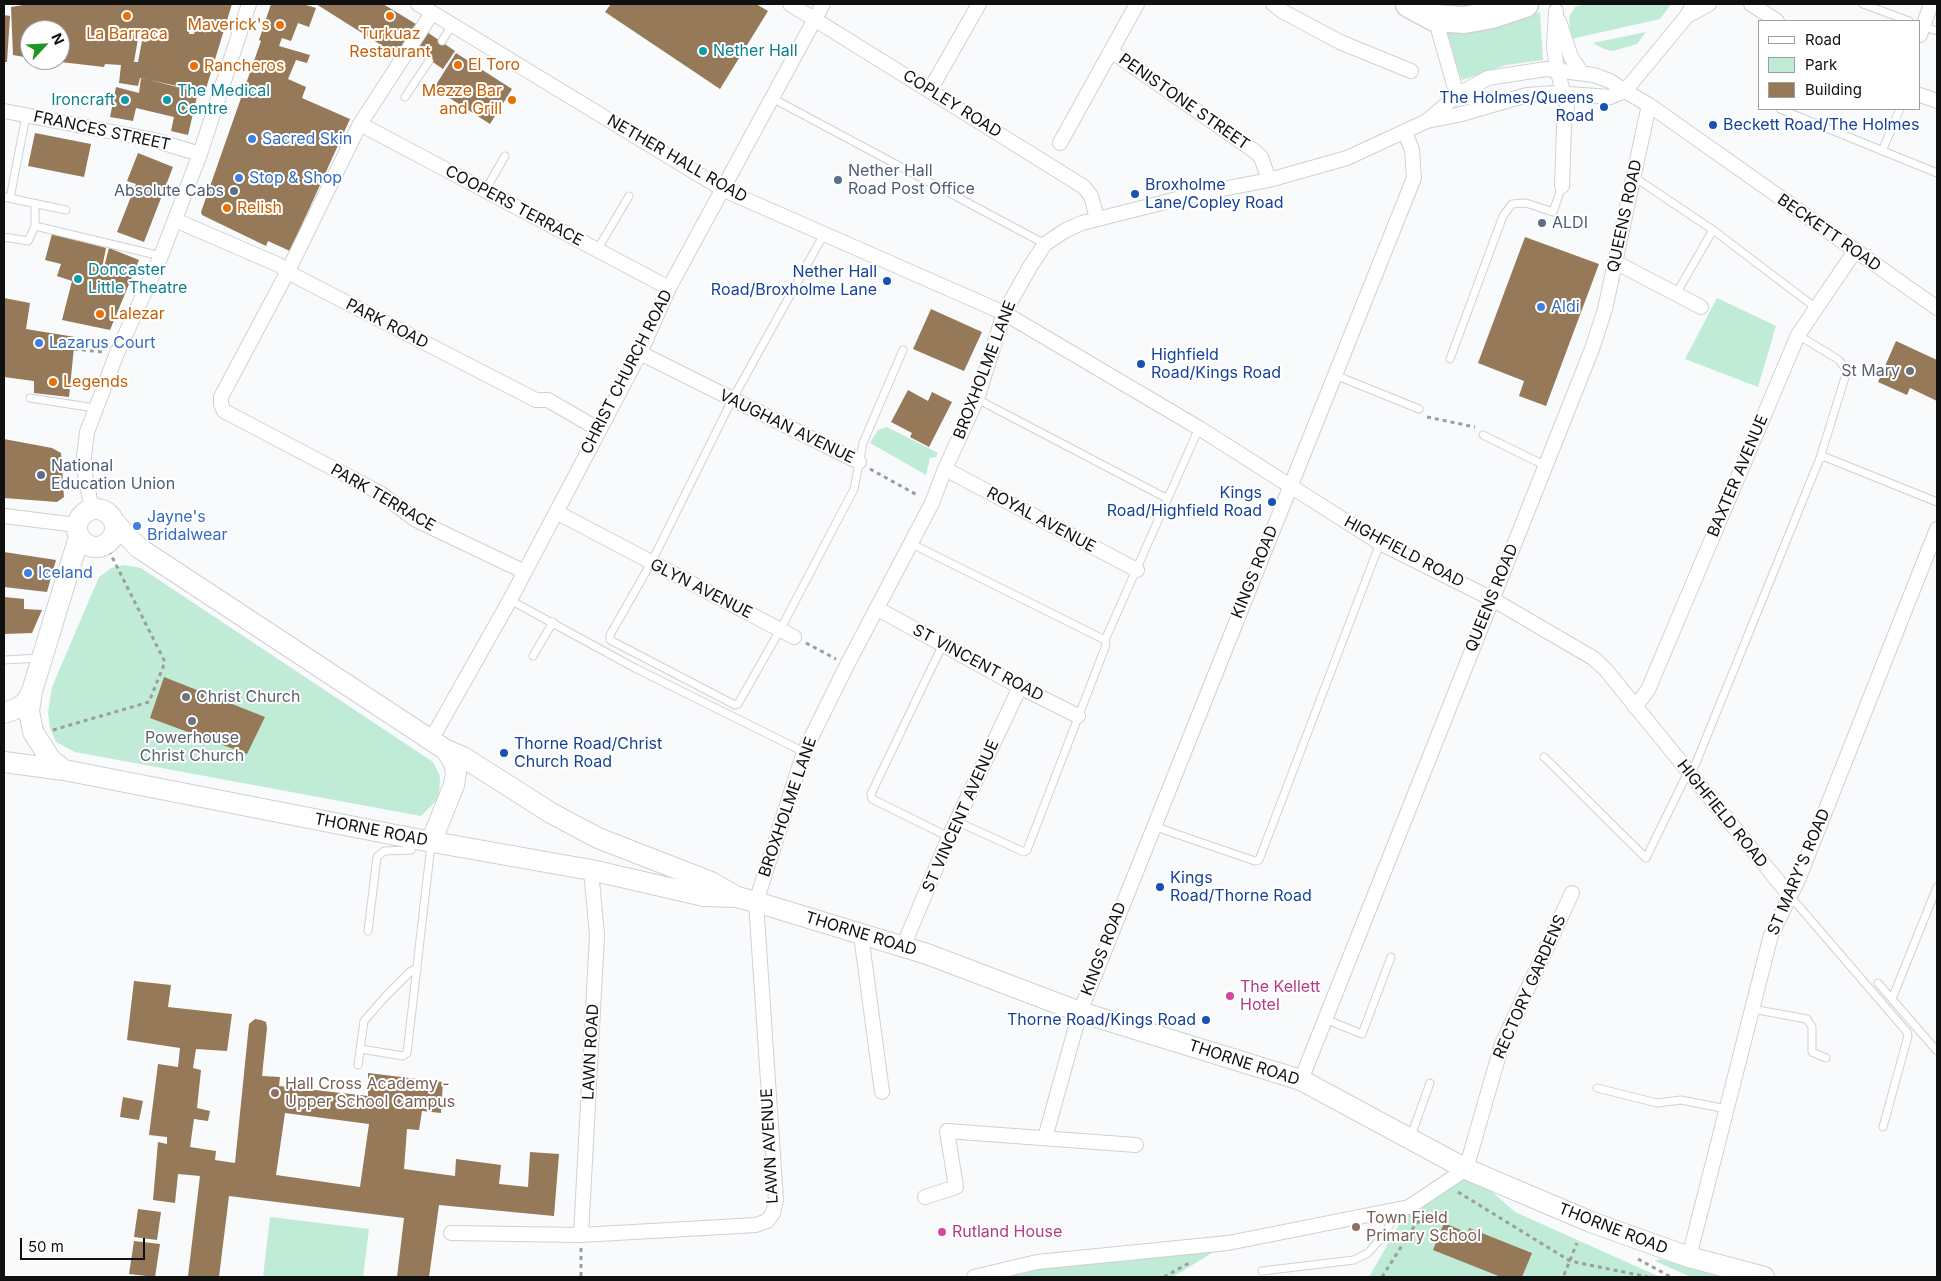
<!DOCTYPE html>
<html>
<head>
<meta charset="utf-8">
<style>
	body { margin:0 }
	#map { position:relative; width:1941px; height:1281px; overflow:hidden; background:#f8fafc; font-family:Inter,sans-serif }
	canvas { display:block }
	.frame { position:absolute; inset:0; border:5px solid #101011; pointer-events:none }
	.legend { position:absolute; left:1758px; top:20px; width:162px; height:90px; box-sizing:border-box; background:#fff; border:1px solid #9f9fa0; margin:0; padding:6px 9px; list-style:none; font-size:15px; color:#101011 }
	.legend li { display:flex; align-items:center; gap:10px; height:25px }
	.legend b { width:25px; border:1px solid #9f9fa0 }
	.north { position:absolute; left:20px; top:20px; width:50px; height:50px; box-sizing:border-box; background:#fff; border:1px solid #9f9fa0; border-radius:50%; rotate:65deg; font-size:14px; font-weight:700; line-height:20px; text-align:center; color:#101011 }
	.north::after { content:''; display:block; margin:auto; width:18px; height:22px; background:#1d9626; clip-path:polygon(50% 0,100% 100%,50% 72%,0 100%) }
	.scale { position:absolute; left:20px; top:1238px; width:125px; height:22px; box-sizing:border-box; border:2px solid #101011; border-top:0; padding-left:6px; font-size:15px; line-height:18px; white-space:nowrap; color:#101011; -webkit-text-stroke:4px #fff; paint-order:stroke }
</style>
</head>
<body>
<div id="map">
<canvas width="1941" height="1281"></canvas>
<div class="frame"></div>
<ul class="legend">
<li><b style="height:6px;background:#fff"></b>Road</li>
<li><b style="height:14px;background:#c0ebd6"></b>Park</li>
<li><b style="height:14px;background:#957958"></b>Building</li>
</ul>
<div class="north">N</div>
<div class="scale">50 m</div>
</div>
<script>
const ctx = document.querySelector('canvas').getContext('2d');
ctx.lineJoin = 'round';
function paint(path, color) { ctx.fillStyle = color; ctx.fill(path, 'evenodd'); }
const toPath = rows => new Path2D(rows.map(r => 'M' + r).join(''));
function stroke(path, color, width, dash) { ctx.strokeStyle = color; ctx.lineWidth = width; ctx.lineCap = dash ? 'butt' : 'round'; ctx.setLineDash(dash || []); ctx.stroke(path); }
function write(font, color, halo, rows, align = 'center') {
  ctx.font = font + ' Inter,sans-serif'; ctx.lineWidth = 4; ctx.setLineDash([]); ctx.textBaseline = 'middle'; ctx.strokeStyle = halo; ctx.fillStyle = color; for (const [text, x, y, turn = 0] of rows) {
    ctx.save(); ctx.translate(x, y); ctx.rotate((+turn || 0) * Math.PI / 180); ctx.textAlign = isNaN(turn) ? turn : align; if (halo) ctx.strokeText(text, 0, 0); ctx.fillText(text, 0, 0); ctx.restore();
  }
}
const green = toPath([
	[1585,4,1671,4,1660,19,1571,39,1569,17,1575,7],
	[1540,12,1543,60,1506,65,1462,80,1455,64,1445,29,1504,24],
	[1646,32,1637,44,1613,51,1604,49,1593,43],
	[1717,298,1776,326,1758,387,1685,359],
	[887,427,938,453,936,457,930,458,926,475,870,443,878,430],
	[124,565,141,568,433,762,440,776,439,798,421,816,75,752,56,742,50,728,48,713,52,687,99,577,111,568],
	[1466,1169,1515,1212,1660,1277,1369,1277,1409,1207],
	[270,1217,369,1229,363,1277,263,1277],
	[1228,1243,1173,1277,974,1277],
	[1660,1259,1723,1277,1691,1277,1655,1261]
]);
const building = toPath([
	[29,4,232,4,205,92,140,78,138,86,119,83,121,65,105,64,104,67,52,61,60,60,60,30,30,30,30,58,13,55,11,7],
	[190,22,199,22,199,25,207,25,206,30,196,28,194,34,189,34],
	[139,33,148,35,147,42,142,41,138,62,134,62],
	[271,4,303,4,316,8,309,27,298,23,291,41,282,38,279,46,310,55,307,63,296,60,288,79,306,87,302,98,350,119,290,251,268,241,266,246,202,215,201,212,261,41,259,40],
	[316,4,383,4,416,24,397,55],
	[611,4,756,4,768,11,720,89,605,12],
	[4,15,10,16,7,62,4,62],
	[427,32,455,51,443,69,415,50],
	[456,53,512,89,490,124,434,88],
	[141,78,198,92,188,135,171,131,174,117,136,108,133,121,110,117,116,87,139,93],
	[35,133,91,144,84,177,28,166],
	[138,153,173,167,144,242,117,232,136,184,127,181],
	[52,234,106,248,102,268,95,267,94,269,103,271,109,248,139,260,110,330,62,320,72,281,57,276,61,264,45,260],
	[1525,237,1599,264,1546,406,1519,396,1524,381,1478,363],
	[4,298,30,303,26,329,75,337,69,397,34,393,34,381,4,377],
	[931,309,982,332,964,371,913,349],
	[1896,341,1937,360,1937,401,1910,388,1907,395,1878,382],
	[908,390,928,401,932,392,952,402,929,447,910,437,912,433,891,422],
	[4,439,52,448,61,453,64,497,57,502,4,498],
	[4,552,56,560,47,592,4,587],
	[4,597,24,599,24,609,42,610,32,633,4,634],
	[164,677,265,717,247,754,150,718],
	[134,981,171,985,168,1007,232,1014,227,1051,196,1049,193,1068,201,1070,197,1108,210,1111,208,1121,194,1119,190,1147,216,1151,215,1160,235,1163,249,1024,255,1019,261,1020,266,1022,267,1028,262,1076,280,1077,279,1086,368,1096,368,1073,443,1082,441,1113,422,1111,419,1130,407,1129,404,1169,455,1176,456,1159,501,1165,499,1184,528,1187,530,1152,559,1154,554,1216,439,1205,429,1277,397,1277,404,1218,229,1196,219,1277,188,1276,200,1176,178,1174,175,1203,153,1200,158,1142,167,1144,167,1137,149,1135,158,1064,178,1067,180,1048,127,1040],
	[285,1113,369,1124,360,1187,276,1175],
	[123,1097,143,1101,139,1120,120,1117],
	[138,1209,161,1212,157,1240,134,1237],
	[1444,1223,1468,1233,1469,1228,1532,1253,1522,1277,1501,1277,1433,1250],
	[134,1241,160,1244,155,1277,129,1274]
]);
const path = toPath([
	[74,349,102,352],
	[1427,417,1475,427],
	[870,469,919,496],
	[806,643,836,659],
	[53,730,149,702,165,662,106,545],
	[1458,1192,1570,1261,1648,1277],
	[581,1248,581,1277],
	[1638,1259,1671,1277],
	[1564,1275,1577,1243],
	[1164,1277,1189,1263],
	[1382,1277,1415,1225,1425,1216]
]);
const lane = toPath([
	[1863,4,1909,21],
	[1922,26,1937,31],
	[442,41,452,25],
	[405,97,429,61],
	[772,98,1045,244],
	[1780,109,1937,173],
	[1882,151,1900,109],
	[1634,177,1713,230,1816,308],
	[485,191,505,156],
	[4,197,66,210],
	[10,198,26,116],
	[35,226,35,205],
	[824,234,732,400,651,563,610,635,610,640,735,705,738,704,780,630,854,489,863,443,903,350],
	[4,237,28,241,35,226,161,256],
	[597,250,629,196],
	[1676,294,1713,230],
	[1798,335,1839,360,1847,371,1820,458],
	[1450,359,1503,216,1512,204,1526,203,1553,212,1562,186],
	[1335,375,1419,409],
	[30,398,95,408],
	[977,399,1166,498],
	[1483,435,1546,466],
	[912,544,1105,640,1106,645,1027,850,1024,852,956,821],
	[510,600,635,668,804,752],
	[1105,640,1199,428],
	[943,644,871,794,872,799,949,837],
	[533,656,553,622],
	[4,660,39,658],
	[1544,757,1646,858,1688,772],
	[1691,775,1820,458,1825,457,1937,502],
	[1153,826,1255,861,1259,860,1380,543],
	[1790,896,1907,1032,1908,1036,1883,1127],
	[368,931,377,857,384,851,411,850,415,842],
	[1878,983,1937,1051],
	[1892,999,1937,887],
	[1752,1009,1807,1019,1812,1027,1812,1052,1826,1058],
	[1325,1019,1362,1034,1391,957],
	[361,1049,403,1056,407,1053,431,845],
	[358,1065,364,1021,385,997,411,971,417,969],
	[1597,1088,1657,1103,1681,1100,1727,1109],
	[1411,1136,1430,1083],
	[1262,1271,1354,1260,1368,1253,1382,1237,1399,1211]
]);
const street = toPath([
	[418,4,724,190,1004,313,1199,428,1380,543,1492,599,1593,658,1605,669,1790,896],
	[790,4,1084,187,1091,196,1097,218],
	[1273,4,1282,11,1340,42,1411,71],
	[1694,4,1686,17,1625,91,1610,97,1555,93,1527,95,1458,115,1427,121,1457,95,1488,78,1546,69,1594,75,1610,81,1625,91,1649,105,1937,308],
	[1751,4,1777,21],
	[1556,11,1554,47,1557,69,1567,106,1564,126,1562,186],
	[432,13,360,124,288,271,221,397,221,404,224,411,380,493,416,520,525,572],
	[1687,16,1709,4],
	[1435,18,1457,95,1493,101],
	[1559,21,1571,57,1581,72],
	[1920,35,1931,4],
	[1111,51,1253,150,1261,157,1269,180],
	[930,90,979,4],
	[1920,95,1937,101],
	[4,111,154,140,200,154],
	[360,124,669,288],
	[1060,143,1137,4],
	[175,220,279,265,295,276,536,400,548,400,598,429],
	[1615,262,1701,307],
	[640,353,859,462],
	[945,469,1137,570],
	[92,510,83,464,87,432,117,353,161,256,200,154,249,4],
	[556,512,794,637],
	[4,516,77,525],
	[878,609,1020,687,1078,716],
	[1635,707,1648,690,1798,335,1855,251],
	[431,740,510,600,640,353,669,288,823,4],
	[861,935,882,1092],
	[903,947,949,837,1020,687],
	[1301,1080,1592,349,1605,309,1649,105],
	[1045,1138,1080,1012,1414,178,1412,150,1405,132],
	[925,1197,956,1187,947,1131,1136,1145],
	[451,1233,581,1235,756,1225,767,1221,773,1213,776,1200,756,902,804,752,847,665,932,503,945,469,977,399,1004,313,1031,265,1045,244,1066,230,1082,223,1197,194,1269,180,1347,158,1427,121],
	[581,1235,597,935,591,870],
	[1689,1257,1771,935,1798,880,1937,529],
	[974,1277,1037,1262,1228,1243,1409,1207,1466,1169,1502,1044,1572,893]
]);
const secondary = toPath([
	'77 528a19 19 0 1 1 38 0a19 19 0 1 1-38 0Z',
	[114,522,139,548,446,750,463,757,551,813,598,838,711,882,735,896],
	[32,691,29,711,33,732,51,760,64,770],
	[4,713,18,708,26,702,32,691,79,537],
	[4,762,64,770,416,839,591,870,704,896,737,897,756,902,927,954,1080,1012,1301,1080,1466,1169,1591,1222,1689,1257,1764,1277],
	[431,842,454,785,456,773,454,763,446,750]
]);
const highway = toPath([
	[1409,4,1435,18,1464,20,1492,15,1525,4]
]);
const markers = [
	[127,16,5,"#e8710a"],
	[390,16,5,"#e8710a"],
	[280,25,5,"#e8710a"],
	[703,51,5,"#0f9aa8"],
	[458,65,5,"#e8710a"],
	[194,66,5,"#e8710a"],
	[125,100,5,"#0f9aa8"],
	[167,100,5,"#0f9aa8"],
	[512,100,5,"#e8710a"],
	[1604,107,5,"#1a4fb4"],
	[1713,125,5,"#1a4fb4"],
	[252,139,5,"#3f7fe0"],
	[239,178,5,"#3f7fe0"],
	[838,180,5,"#5c6f8a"],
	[234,191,5,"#5c6f8a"],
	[1135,194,5,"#1a4fb4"],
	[227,208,5,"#e8710a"],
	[1542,223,5,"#5c6f8a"],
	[78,279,5,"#0f9aa8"],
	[887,281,5,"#1a4fb4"],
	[1541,307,5,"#3f7fe0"],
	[100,314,5,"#e8710a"],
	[39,343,5,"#3f7fe0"],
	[1141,364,5,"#1a4fb4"],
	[1910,371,5,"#6b7280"],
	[53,382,5,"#e8710a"],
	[41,475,5,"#5c6f8a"],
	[1272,502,5,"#1a4fb4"],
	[137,526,5,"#3f7fe0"],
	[28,573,5,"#3f7fe0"],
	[186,697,5,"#6b7280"],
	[192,721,5,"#6b7280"],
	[504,753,5,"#1a4fb4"],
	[1160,887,5,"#1a4fb4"],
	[1230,996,5,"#d1479c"],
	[1206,1020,5,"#1a4fb4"],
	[275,1093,5,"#8d6e63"],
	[1356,1227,5,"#8d6e63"],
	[942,1232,5,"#d1479c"]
];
const foodNames = [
	["Maverick's",270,25,"right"],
	["La Barraca",127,34,"center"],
	["Turkuaz",390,34,"center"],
	["Restaurant",390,52,"center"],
	["El Toro",468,65],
	["Rancheros",204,66],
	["Mezze Bar",502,91,"right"],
	["and Grill",502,109,"right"],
	["Relish",237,208],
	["Lalezar",110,314],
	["Legends",63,382]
];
const cultureNames = [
	["Nether Hall",713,51],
	["The Medical",177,91],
	["Centre",177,109],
	["Ironcraft",115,100,"right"],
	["Doncaster",88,270],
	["Little Theatre",88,288]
];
const transitNames = [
	["The Holmes/Queens",1594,98,"right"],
	["Road",1594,116,"right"],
	["Beckett Road/The Holmes",1723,125],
	["Broxholme",1145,185],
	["Lane/Copley Road",1145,203],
	["Nether Hall",877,272,"right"],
	["Road/Broxholme Lane",877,290,"right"],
	["Highfield",1151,355],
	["Road/Kings Road",1151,373],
	["Kings",1262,493,"right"],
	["Road/Highfield Road",1262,511,"right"],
	["Thorne Road/Christ",514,744],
	["Church Road",514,762],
	["Kings",1170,878],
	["Road/Thorne Road",1170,896],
	["Thorne Road/Kings Road",1196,1020,"right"]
];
const streetNames = [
	["PENISTONE STREET",1184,102,35],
	["COPLEY ROAD",952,104,32],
	["FRANCES STREET",102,131,12],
	["NETHER HALL ROAD",677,159,30],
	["COOPERS TERRACE",514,206,28],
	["QUEENS ROAD",1625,216,-78],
	["BECKETT ROAD",1829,233,35],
	["PARK ROAD",387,324,27],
	["BROXHOLME LANE",985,370,-69],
	["CHRIST CHURCH ROAD",627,372,-63],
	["VAUGHAN AVENUE",787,427,26],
	["BAXTER AVENUE",1738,476,-67],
	["PARK TERRACE",383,498,30],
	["ROYAL AVENUE",1041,520,28],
	["HIGHFIELD ROAD",1404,552,28],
	["KINGS ROAD",1255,572,-68],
	["GLYN AVENUE",701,589,27],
	["QUEENS ROAD",1492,598,-68],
	["ST VINCENT ROAD",978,663,28],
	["BROXHOLME LANE",788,807,-71],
	["HIGHFIELD ROAD",1722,814,51],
	["ST VINCENT AVENUE",961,816,-66],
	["THORNE ROAD",371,830,11],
	["ST MARY'S ROAD",1799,872,-67],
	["THORNE ROAD",861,934,17],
	["KINGS ROAD",1104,949,-69],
	["RECTORY GARDENS",1530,987,-66],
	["LAWN ROAD",591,1052,-87],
	["THORNE ROAD",1244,1063,18],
	["LAWN AVENUE",770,1146,-93],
	["THORNE ROAD",1613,1229,21]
];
const shopNames = [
	["Sacred Skin",262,139],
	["Stop & Shop",249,178],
	["Aldi",1551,307],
	["Lazarus Court",49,343],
	["Jayne's",147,517],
	["Bridalwear",147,535],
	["Iceland",38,573]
];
const serviceNames = [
	["Nether Hall",848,171],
	["Road Post Office",848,189],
	["Absolute Cabs",224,191,"right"],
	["ALDI",1552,223],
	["National",51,466],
	["Education Union",51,484]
];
const worshipNames = [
	["St Mary",1900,371],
	["Christ Church",196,697,"left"],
	["Powerhouse",192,738,"center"],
	["Christ Church",192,756,"center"]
];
const hotelNames = [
	["The Kellett",1240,987],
	["Hotel",1240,1005],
	["Rutland House",952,1232]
];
const educationNames = [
	["Hall Cross Academy -",285,1084],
	["Upper School Campus",285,1102],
	["Town Field",1366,1218],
	["Primary School",1366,1236]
];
paint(green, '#c0ebd6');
paint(building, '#957958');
stroke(lane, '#d0d1d4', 9);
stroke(street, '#d0d1d4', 16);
stroke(secondary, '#d0d1d4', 22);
stroke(highway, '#d0d1d4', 29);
stroke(path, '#9c9d9f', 3, [4, 4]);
stroke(lane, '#fff', 7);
stroke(street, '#fff', 14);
stroke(secondary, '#fff', 20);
stroke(highway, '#fff', 26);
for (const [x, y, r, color] of markers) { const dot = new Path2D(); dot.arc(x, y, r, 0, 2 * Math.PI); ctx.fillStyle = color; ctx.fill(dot); stroke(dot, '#fff', 2); }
write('16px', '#c56008', '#fff', foodNames, 'left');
write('16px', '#0d838f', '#fff', cultureNames, 'left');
write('16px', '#164399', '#fff', transitNames, 'left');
write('16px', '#101011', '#fff', streetNames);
write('16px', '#366cbe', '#fff', shopNames, 'left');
write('16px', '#4e5e75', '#fff', serviceNames, 'left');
write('16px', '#5b616d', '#fff', worshipNames, 'right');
write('16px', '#b23c85', '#fff', hotelNames, 'left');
write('16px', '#785e54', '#fff', educationNames, 'left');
</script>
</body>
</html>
